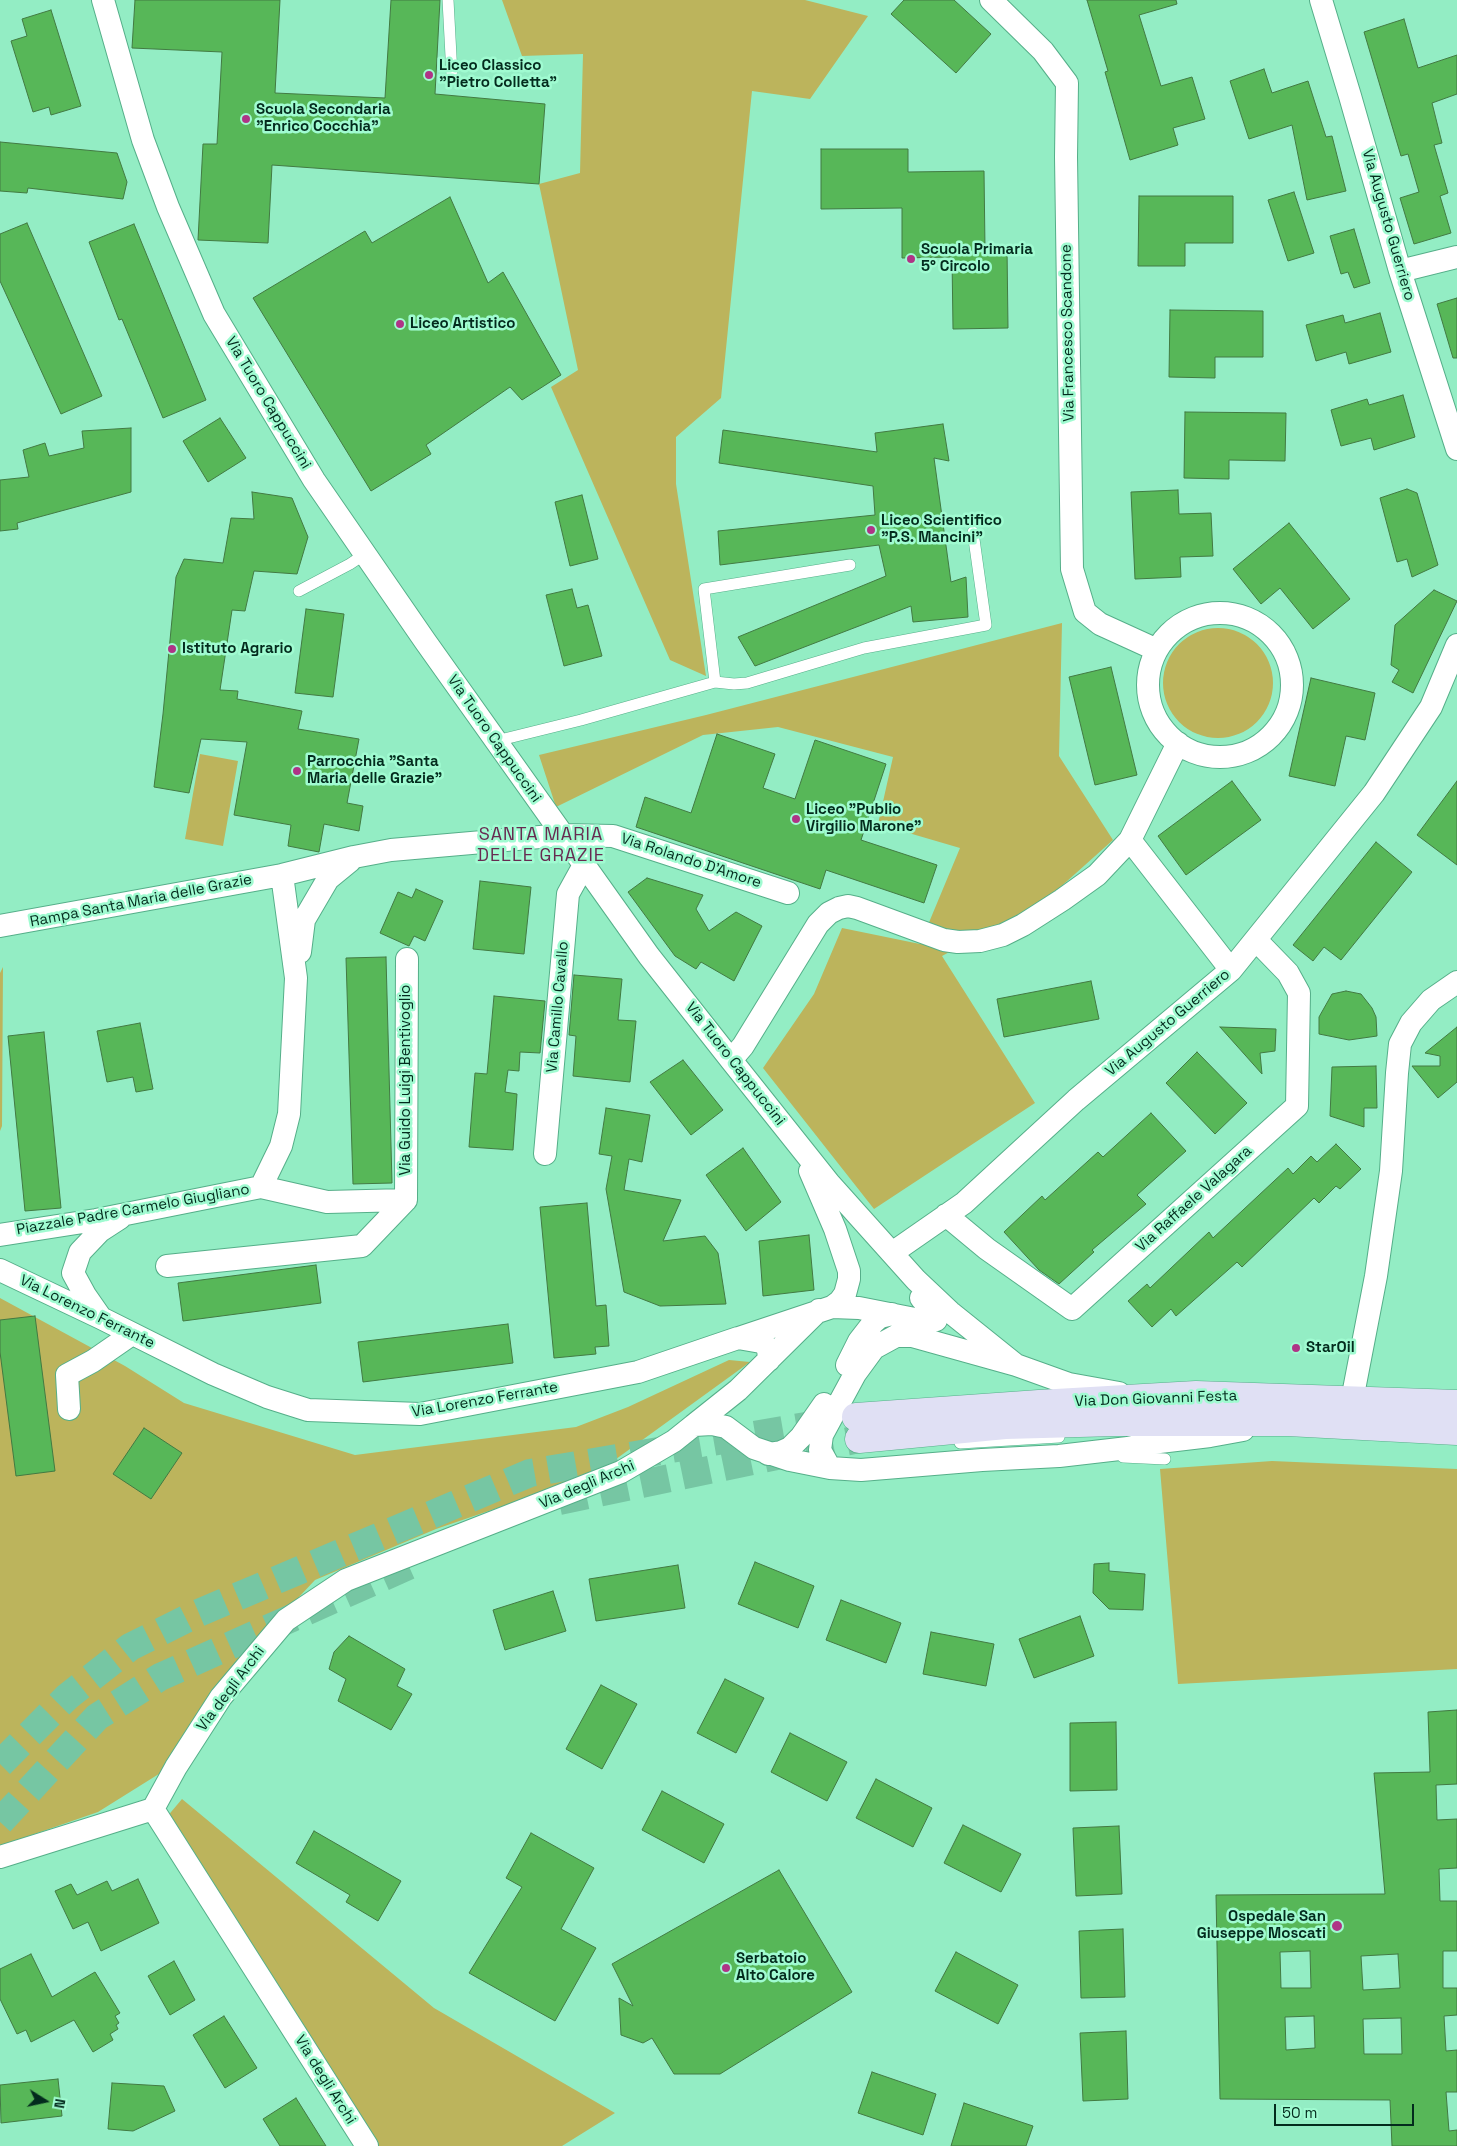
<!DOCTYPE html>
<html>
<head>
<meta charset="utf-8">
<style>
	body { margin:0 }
	#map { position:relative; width:1457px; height:2146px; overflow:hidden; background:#93edc4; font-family:"Space Grotesk",sans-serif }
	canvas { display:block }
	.north { position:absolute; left:20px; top:2076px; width:50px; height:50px; -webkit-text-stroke:4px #a0fbd1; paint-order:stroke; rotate:100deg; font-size:14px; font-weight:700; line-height:20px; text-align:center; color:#032b1d }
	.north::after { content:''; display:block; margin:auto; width:18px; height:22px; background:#032b1d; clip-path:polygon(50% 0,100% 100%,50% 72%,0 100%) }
	.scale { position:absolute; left:1274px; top:2104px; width:140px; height:22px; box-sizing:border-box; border:2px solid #032b1d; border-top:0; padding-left:6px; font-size:15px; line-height:18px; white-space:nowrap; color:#032b1d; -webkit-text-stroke:4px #a0fbd1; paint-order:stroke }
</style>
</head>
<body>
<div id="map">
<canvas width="1457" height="2146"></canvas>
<div class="north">N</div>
<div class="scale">50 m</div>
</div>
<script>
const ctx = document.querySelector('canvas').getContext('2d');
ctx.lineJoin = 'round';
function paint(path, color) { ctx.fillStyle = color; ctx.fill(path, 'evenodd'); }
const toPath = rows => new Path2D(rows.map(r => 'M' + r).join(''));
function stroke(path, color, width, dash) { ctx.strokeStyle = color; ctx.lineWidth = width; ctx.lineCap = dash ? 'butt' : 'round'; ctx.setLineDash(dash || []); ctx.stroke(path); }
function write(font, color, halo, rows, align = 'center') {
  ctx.font = font + ' "Space Grotesk",sans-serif'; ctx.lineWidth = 5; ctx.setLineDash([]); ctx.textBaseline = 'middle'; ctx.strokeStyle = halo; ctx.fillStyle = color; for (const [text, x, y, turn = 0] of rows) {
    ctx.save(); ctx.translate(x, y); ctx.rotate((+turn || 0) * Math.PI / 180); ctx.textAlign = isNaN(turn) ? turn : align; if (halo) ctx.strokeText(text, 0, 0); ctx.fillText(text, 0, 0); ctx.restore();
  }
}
const green = toPath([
	[502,0,805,0,868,16,810,99,752,91,721,398,676,437,676,484,706,676,670,660,551,387,578,370,539,184,580,173,583,54,522,56],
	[1062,623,1059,756,1113,840,1047,899,942,956,1035,1103,874,1209,763,1068,814,994,842,928,920,944,960,848,878,824,893,757,778,727,703,735,556,807,539,755,706,715],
	'1163 683a55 55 0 1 1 110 0a55 55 0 1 1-110 0Z',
	[200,754,238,761,223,846,185,839],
	[3,967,2,1126,0,1131,0,973],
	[0,1298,125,1366,184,1403,355,1455,576,1427,628,1407,729,1360,750,1362,594,1475,436,1529,315,1580,248,1651,162,1772,98,1812,0,1846],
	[1272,1461,1457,1469,1457,1669,1178,1684,1160,1469],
	[182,1799,434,2008,615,2113,562,2146,378,2146,166,1818]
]);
const building = toPath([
	[135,0,280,0,275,93,385,98,391,0,440,0,435,94,545,104,539,184,272,165,268,243,198,240,203,144,217,144,222,52,132,48,135,0],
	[904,0,954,0,991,34,956,73,891,14,904,0],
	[1087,0,1176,0,1177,4,1139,15,1161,86,1192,77,1205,119,1173,128,1178,145,1130,160,1105,72,1108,71,1087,0],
	[51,10,81,106,51,115,49,107,33,112,11,41,27,36,22,19,51,10],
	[1404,19,1418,68,1457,55,1457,94,1432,103,1442,143,1434,145,1448,193,1440,196,1451,233,1414,244,1400,198,1419,192,1408,154,1401,156,1364,32,1404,19],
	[1264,69,1272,93,1308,81,1326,137,1332,136,1346,191,1307,200,1292,125,1249,139,1230,81,1264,69],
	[0,142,117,153,127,182,123,199,28,188,27,193,0,191,0,142],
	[821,149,908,149,908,172,984,171,985,249,1007,248,1008,328,953,329,952,257,902,258,902,208,821,209,821,149],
	[1294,192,1314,253,1288,261,1268,200,1294,192],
	[1139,196,1233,196,1233,243,1185,243,1185,266,1138,266,1139,196],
	[450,197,488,283,503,272,561,375,522,400,510,387,426,445,431,454,371,491,253,298,365,231,372,243,450,197],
	[27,223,102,396,61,414,0,281,0,234,27,223],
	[134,224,206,400,163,418,122,319,119,320,89,242,134,224],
	[1354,229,1370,283,1354,288,1348,272,1341,274,1330,236,1354,229],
	[1457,298,1457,358,1453,358,1437,304,1457,298],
	[1170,310,1263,311,1263,357,1215,357,1215,378,1169,377,1170,310],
	[1380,313,1391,352,1349,364,1346,352,1316,361,1306,325,1343,315,1345,323,1380,313],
	[1403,395,1415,437,1374,450,1371,438,1341,446,1331,410,1367,399,1369,405,1403,395],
	[1185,412,1286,413,1285,461,1229,460,1229,479,1184,478,1185,412],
	[220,418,246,458,208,482,183,441,220,418],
	[943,424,949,461,934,458,951,582,966,577,968,617,913,622,911,606,755,666,738,637,886,576,879,545,720,565,718,531,875,515,873,486,719,463,723,430,877,452,875,433,943,424],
	[131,428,131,492,17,523,18,529,0,531,0,480,29,477,23,450,45,443,49,456,84,448,82,431,131,428],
	[1407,489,1417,493,1438,565,1412,577,1407,559,1397,562,1380,498,1407,489],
	[1178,490,1179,514,1211,513,1213,556,1180,557,1181,577,1135,579,1131,492,1178,490],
	[252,492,292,498,308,537,297,574,254,571,245,611,232,610,220,690,238,691,237,699,302,711,298,729,359,739,347,803,363,806,359,831,324,824,319,852,288,846,291,825,234,815,247,742,201,739,189,793,154,787,163,714,176,577,184,559,223,563,231,518,254,519,252,492],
	[582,495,598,559,570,566,555,502,582,495],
	[1289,523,1350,599,1313,629,1280,588,1261,604,1233,569,1289,523],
	[572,589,577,608,588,605,602,656,564,666,546,595,572,589],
	[1434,590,1457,601,1413,693,1392,682,1399,670,1391,665,1395,625,1434,590],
	[306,609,344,614,333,697,295,693,306,609],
	[1111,667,1137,775,1095,785,1069,677,1111,667],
	[1311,678,1375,693,1365,740,1346,736,1335,786,1289,776,1311,678],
	[717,734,775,754,763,788,795,799,815,740,886,764,861,840,937,865,924,903,826,870,820,889,636,827,645,797,691,813,717,734],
	[1232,781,1261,820,1186,875,1158,836,1232,781],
	[1457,781,1457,865,1417,835,1457,781],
	[1376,842,1412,872,1341,960,1324,947,1313,961,1293,945,1376,842],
	[647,878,703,895,696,909,709,931,736,912,762,926,734,981,701,962,696,969,675,956,628,892,647,878],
	[480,881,531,887,524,954,473,949,480,881],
	[416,889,443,901,425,941,414,936,409,946,380,933,398,892,412,898,416,889],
	[386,957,392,1183,353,1184,346,958,386,957],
	[574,975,622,979,618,1020,636,1021,630,1082,573,1076,576,1036,569,1035,574,975],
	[1091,981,1099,1019,1004,1037,997,999,1091,981],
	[1346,991,1361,994,1372,1008,1376,1017,1377,1036,1349,1040,1319,1034,1319,1017,1332,994,1346,991],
	[494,996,545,1001,540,1053,520,1052,519,1071,508,1070,505,1092,517,1094,513,1150,469,1147,475,1073,487,1074,494,996],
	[140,1023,153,1089,136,1092,133,1077,107,1082,97,1031,140,1023],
	[1220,1027,1276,1029,1275,1051,1260,1053,1262,1074,1220,1027],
	[1457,1027,1457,1082,1438,1098,1412,1066,1440,1066,1440,1056,1425,1053,1457,1027],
	[44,1032,61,1208,25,1211,8,1036,44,1032],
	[1197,1052,1247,1103,1215,1134,1166,1083,1197,1052],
	[683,1060,723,1110,691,1135,650,1082,683,1060],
	[1376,1066,1377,1108,1364,1108,1364,1127,1330,1116,1332,1067,1376,1066],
	[606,1108,650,1115,642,1162,629,1159,624,1190,681,1200,663,1241,705,1236,718,1253,726,1304,660,1306,624,1292,606,1189,612,1156,599,1154,606,1108],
	[1151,1113,1186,1151,1137,1195,1146,1204,1092,1250,1094,1252,1059,1284,1039,1270,1004,1232,1042,1196,1045,1200,1098,1152,1103,1157,1151,1113],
	[1336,1144,1361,1169,1340,1189,1336,1186,1319,1203,1314,1198,1242,1267,1237,1262,1176,1316,1171,1309,1152,1327,1128,1301,1147,1284,1150,1288,1209,1232,1213,1238,1288,1168,1293,1174,1311,1156,1317,1162,1336,1144],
	[743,1148,781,1202,746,1231,706,1175,743,1148],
	[587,1203,596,1306,606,1305,609,1346,595,1347,596,1354,554,1358,540,1207,587,1203],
	[809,1235,814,1290,763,1296,759,1241,809,1235],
	[316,1265,321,1303,183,1321,178,1283,316,1265],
	[35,1316,55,1471,16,1476,0,1352,0,1320,35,1316],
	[508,1324,513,1363,363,1382,358,1342,508,1324],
	[144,1428,182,1453,151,1499,113,1474,144,1428],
	[755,1562,814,1586,798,1628,738,1604,755,1562],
	[1109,1563,1109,1571,1145,1574,1143,1610,1109,1609,1093,1593,1094,1564,1109,1563],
	[678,1565,685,1608,596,1621,589,1579,678,1565],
	[553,1591,566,1631,505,1650,493,1610,553,1591],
	[841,1600,901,1623,886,1663,826,1640,841,1600],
	[1080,1616,1094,1656,1034,1678,1019,1639,1080,1616],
	[931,1632,994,1644,986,1686,923,1674,931,1632],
	[349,1636,405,1669,397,1686,412,1694,391,1730,338,1701,346,1679,329,1669,334,1652,349,1636],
	[725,1679,764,1698,736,1753,697,1733,725,1679],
	[601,1685,637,1704,602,1769,566,1749,601,1685],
	[1457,1710,1457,1784,1436,1785,1437,1820,1457,1819,1457,1868,1439,1869,1440,1901,1457,1901,1457,1951,1443,1951,1443,1988,1457,1988,1457,2015,1444,2016,1446,2051,1457,2050,1457,2092,1446,2092,1449,2131,1457,2130,1457,2146,1392,2146,1390,2100,1220,2099,1216,1895,1385,1894,1374,1773,1430,1772,1428,1712,1457,1710],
	[1310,1951,1311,1988,1281,1988,1280,1952,1310,1951],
	[1398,1954,1400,1988,1363,1990,1361,1956,1398,1954],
	[1314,2016,1315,2048,1286,2050,1285,2017,1314,2016],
	[1401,2018,1402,2054,1364,2054,1363,2019,1401,2018],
	[1116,1722,1117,1790,1070,1791,1070,1723,1116,1722],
	[790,1733,847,1762,827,1801,771,1772,790,1733],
	[876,1779,932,1808,913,1847,856,1818,876,1779],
	[662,1791,724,1824,704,1863,642,1830,662,1791],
	[963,1825,1021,1854,1001,1892,944,1863,963,1825],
	[1119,1826,1122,1894,1076,1896,1073,1828,1119,1826],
	[314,1831,401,1881,378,1921,346,1902,350,1895,296,1863,314,1831],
	[531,1833,594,1868,561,1929,596,1948,555,2021,469,1973,522,1887,506,1878,531,1833],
	[779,1870,852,1992,720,2074,674,2074,652,2038,643,2043,621,2035,619,1998,633,2006,612,1964,779,1870],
	[138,1879,159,1923,101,1951,88,1922,73,1929,55,1891,71,1884,77,1895,107,1881,112,1891,138,1879],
	[1123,1929,1125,1997,1081,1998,1079,1931,1123,1929],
	[956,1952,1018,1985,998,2024,935,1991,956,1952],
	[31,1954,52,1997,95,1972,120,2013,115,2016,119,2023,116,2025,118,2029,110,2034,113,2040,93,2052,74,2020,31,2042,26,2030,17,2034,0,1999,0,1969,31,1954],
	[174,1961,195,2000,170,2015,148,1976,174,1961],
	[224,2016,257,2068,225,2088,193,2035,224,2016],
	[1126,2031,1128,2099,1083,2101,1080,2033,1126,2031],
	[872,2072,936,2094,923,2135,858,2113,872,2072],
	[58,2079,62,2116,1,2123,0,2085,58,2079],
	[112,2083,164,2086,175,2111,133,2131,108,2129,112,2083],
	[296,2098,326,2146,280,2146,263,2119,296,2098],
	[964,2103,1033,2126,1026,2146,951,2146,964,2103]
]);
const secondaryTunnel = toPath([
	[559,1501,859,1439],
	[0,1764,67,1697,130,1647,196,1614,530,1473,830,1422],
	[0,1822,97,1717,160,1677,417,1562]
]);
const lane = toPath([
	[448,0,452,75],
	[299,591,350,564,365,554],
	[715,682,704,589,850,565],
	[496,741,581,720,715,682,734,684,747,683,864,648,986,625,973,532],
	[960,1443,1059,1437],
	[1123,1457,1165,1459]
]);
const street = toPath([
	[103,0,143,140,168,207,214,314,314,480,425,641,649,956,731,1060,829,1183,916,1280,950,1312,1016,1365],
	[991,0,1043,51,1067,83,1066,157,1072,569,1085,612,1100,624,1157,650],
	[1321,0,1350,96,1400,271,1457,449],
	[1400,271,1457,257],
	'1148 685a72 72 0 1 1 144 0a72 72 0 1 1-144 0Z',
	[1178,743,1130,840,1231,970],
	[0,926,282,875,354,857,391,850,563,835,613,836,788,893],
	[300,952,304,920,328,879,350,861],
	[731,1060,743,1046,818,924,829,913,839,908,848,906,857,908,944,940,958,942,980,941,1003,935,1023,925,1062,900,1097,875,1130,840],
	[545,1154,568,894,584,865],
	[810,1171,835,1229,849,1271,849,1279,845,1294,840,1301,832,1307],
	[261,1187,327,1202,406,1200,407,959],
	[946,1215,987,1249,1072,1309,1297,1106,1299,993,1288,973,1256,940],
	[0,1235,96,1220,261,1187,281,1146,289,1114,296,978,282,875],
	[892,1253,964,1203,1076,1100,1231,970,1374,793,1431,707,1457,645],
	[167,1266,362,1246,406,1200],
	[0,1270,101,1318,213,1374,267,1397,308,1410,420,1414,638,1372,738,1338,761,1342,765,1345,768,1348,769,1360],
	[819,1310,738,1390,694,1425,712,1424,726,1427,754,1448,790,1460,830,1468,861,1470,982,1460,1059,1456,1128,1448,1151,1443,1210,1436,1243,1430],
	[101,1318,85,1295,73,1273,80,1252,100,1231,120,1218],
	[739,1338,832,1307,859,1308,930,1322,936,1320,937,1315,921,1298],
	[847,1365,859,1341,873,1323,880,1317,892,1314],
	[1352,1400,1376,1276,1391,1171,1397,1073,1400,1044,1411,1023,1431,1000,1457,982],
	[69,1409,67,1375,93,1361,132,1334],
	[768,1454,781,1452,790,1448,801,1437,824,1404],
	[830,1468,820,1450,822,1435,855,1374,874,1348,896,1336,912,1336,1016,1365,1069,1384,1119,1393],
	[153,1809,176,1767,221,1697,286,1620,346,1580,621,1472,674,1441,694,1425],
	[153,1809,367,2146],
	[0,1857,153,1809]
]);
const secondary = toPath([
	[856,1417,1039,1404,1196,1395,1457,1404],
	[859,1439,1005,1425,1116,1422,1288,1422,1457,1431]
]);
const markers = [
	[429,75,5,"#af3486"],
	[246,119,5,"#af3486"],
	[911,259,5,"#af3486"],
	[400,324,5,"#af3486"],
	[871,530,5,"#af3486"],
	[172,649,5,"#af3486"],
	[297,771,5,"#af3486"],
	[796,819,5,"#af3486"],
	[1296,1348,5,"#af3486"],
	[1337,1926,6,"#af3486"],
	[726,1968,5,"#af3486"]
];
const poiNames = [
	["Liceo Classico",439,66],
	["\"Pietro Colletta\"",439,83],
	["Scuola Secondaria",256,110],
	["\"Enrico Cocchia\"",256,127],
	["Scuola Primaria",921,250],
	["5° Circolo",921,267],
	["Liceo Artistico",410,324],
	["Liceo Scientifico",881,521],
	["\"P.S. Mancini\"",881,538],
	["Istituto Agrario",182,649],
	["Parrocchia \"Santa",307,762],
	["Maria delle Grazie\"",307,779],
	["Liceo \"Publio",806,810],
	["Virgilio Marone\"",806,827],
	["StarOil",1306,1348],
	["Ospedale San",1326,1917,"right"],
	["Giuseppe Moscati",1326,1934,"right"],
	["Serbatoio",736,1959],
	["Alto Calore",736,1976]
];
const streetNames = [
	["Via Augusto Guerriero",1388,225,74],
	["Via Francesco Scandone",1068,333,-91],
	["Via Tuoro Cappuccini",268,403,59],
	["Via Tuoro Cappuccini",494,739,55],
	["Via Rolando D'Amore",691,861,18],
	["Rampa Santa Maria delle Grazie",141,901,-11],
	["Via Camillo Cavallo",558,1007,-85],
	["Via Augusto Guerriero",1168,1023,-40],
	["Via Tuoro Cappuccini",735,1064,52],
	["Via Guido Luigi Bentivoglio",406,1080,-90],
	["Via Raffaele Valagara",1194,1199,-42],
	["Piazzale Padre Carmelo Giugliano",133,1210,-10],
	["Via Lorenzo Ferrante",87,1312,26],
	["Via Don Giovanni Festa",1156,1399,-2],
	["Via Lorenzo Ferrante",485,1400,-10],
	["Via degli Archi",587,1485,-23],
	["Via degli Archi",231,1689,-53],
	["Via degli Archi",325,2080,58]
];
const quarterNames = [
	["SANTA MARIA",541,835],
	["DELLE GRAZIE",541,856]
];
paint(green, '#bcb45c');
paint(building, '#57b758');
stroke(building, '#427a42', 1);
stroke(secondaryTunnel, '#76c6a3', 28, [28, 14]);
stroke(lane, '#55af89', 12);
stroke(street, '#55af89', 24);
stroke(secondary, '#55af89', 29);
stroke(lane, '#fff', 11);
stroke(street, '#fff', 22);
stroke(secondary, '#e0e0f4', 28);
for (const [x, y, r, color] of markers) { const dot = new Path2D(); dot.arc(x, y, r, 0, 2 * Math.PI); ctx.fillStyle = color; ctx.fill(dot); stroke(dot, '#a0fbd1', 2); }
write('bold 15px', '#032b1d', '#a0fbd1', poiNames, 'left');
write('15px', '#032b1d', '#a0fbd1', streetNames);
ctx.letterSpacing = '1px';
write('18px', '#672b51', '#a0fbd1', quarterNames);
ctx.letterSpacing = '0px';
</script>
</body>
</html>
